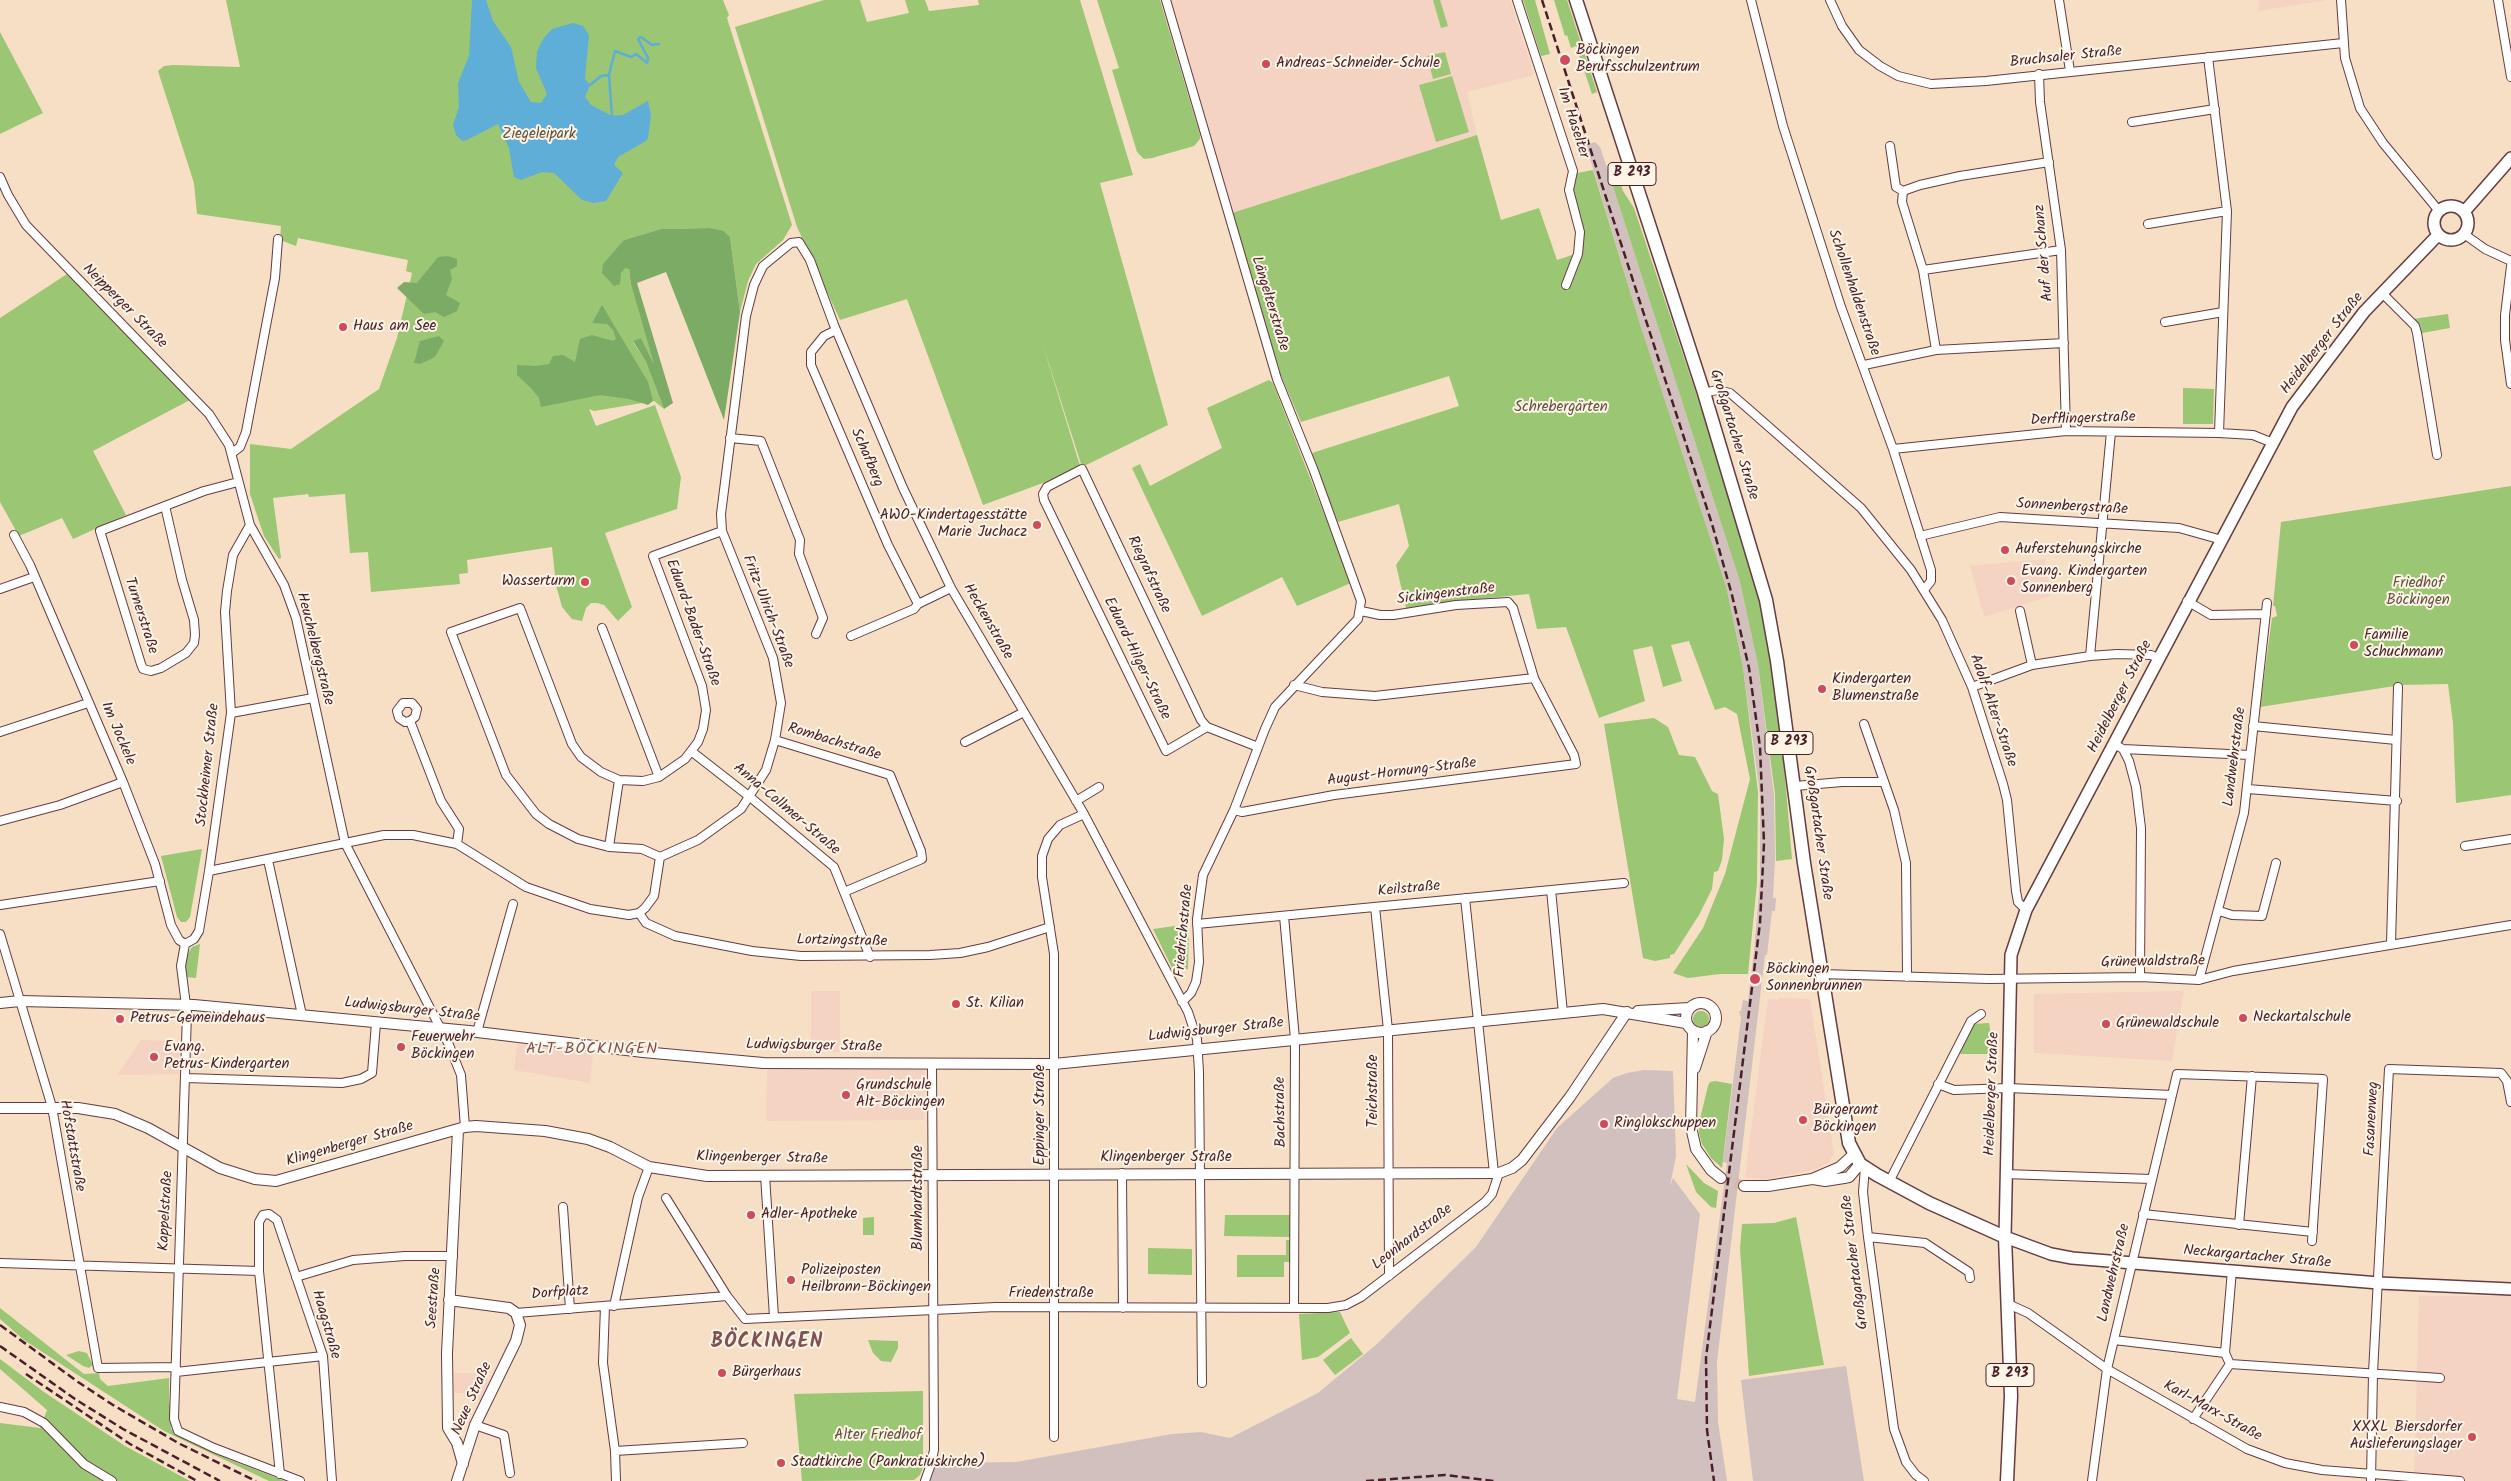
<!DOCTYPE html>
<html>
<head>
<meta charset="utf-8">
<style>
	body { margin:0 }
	canvas { display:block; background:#f6dfc4 }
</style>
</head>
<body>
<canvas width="2511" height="1481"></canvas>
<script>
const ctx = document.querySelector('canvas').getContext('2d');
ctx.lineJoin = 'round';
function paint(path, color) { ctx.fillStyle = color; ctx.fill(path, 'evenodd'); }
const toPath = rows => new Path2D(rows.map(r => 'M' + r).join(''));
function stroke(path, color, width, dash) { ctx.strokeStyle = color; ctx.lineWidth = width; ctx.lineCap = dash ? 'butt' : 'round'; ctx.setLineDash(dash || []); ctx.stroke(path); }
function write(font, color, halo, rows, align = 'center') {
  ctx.font = font + ' Kalam,sans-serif'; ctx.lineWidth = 4; ctx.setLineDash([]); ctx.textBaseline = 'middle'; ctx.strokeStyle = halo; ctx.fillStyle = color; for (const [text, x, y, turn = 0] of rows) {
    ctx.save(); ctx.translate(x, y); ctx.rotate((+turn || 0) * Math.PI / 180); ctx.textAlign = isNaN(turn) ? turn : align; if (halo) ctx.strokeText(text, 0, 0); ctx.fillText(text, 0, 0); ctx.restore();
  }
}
const built = toPath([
	[1170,0,1510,0,1534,75,1467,92,1477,135,1232,213],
	[2259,0,2328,0,2258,11],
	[2045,559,2050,596,1984,617,1970,566],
	[811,991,840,991,840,1052,811,1052],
	[2184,991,2172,1061,2034,1053,2034,994],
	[1779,998,1810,999,1834,1154,1829,1162,1817,1169,1767,1179,1747,1178,1745,1176,1768,999,1778,1000],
	[141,1040,180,1041,179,1074,117,1075],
	[517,1044,593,1053,590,1083,514,1070],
	[767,1069,925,1070,924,1120,766,1121],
	[2419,1296,2511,1296,2511,1481,2414,1481],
	[454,1373,477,1373,490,1381,481,1402,463,1393,454,1393]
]);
const industrial = toPath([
	[1595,142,1600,147,1608,171,1740,582,1758,665,1774,795,1775,860,1773,898,1776,898,1775,911,1772,911,1767,955,1765,955,1717,1362,1718,1422,1727,1481,930,1481,937,1463,1016,1462,1172,1434,1201,1432,1230,1438,1318,1393,1377,1344,1476,1247,1557,1128,1613,1078,1627,1073,1644,1070,1673,1071,1676,1156,1670,1186,1673,1178,1700,1214,1677,1399,1695,1402,1727,1163,1723,1162,1741,1018,1739,1011,1741,1011,1743,1000,1748,1001,1754,951,1760,880,1760,795,1743,667,1726,586,1640,324,1586,145],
	[1846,1366,1864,1481,1753,1481,1741,1380]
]);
const green = toPath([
	[226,0,723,0,729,15,727,18,792,225,783,240,756,264,748,281,740,312,730,237,710,228,661,229,624,240,620,284,621,273,625,267,629,269,631,285,655,366,641,338,633,342,646,362,664,409,654,401,594,411,589,409,596,426,655,405,681,477,677,509,605,533,632,607,618,621,604,605,597,603,591,603,586,608,582,621,572,619,562,607,556,585,552,547,467,560,468,573,459,574,460,584,371,592,368,552,350,553,345,494,309,497,308,494,273,498,281,558,279,559,264,536,250,494,250,444,291,449,379,389,397,338,412,273,406,271,408,260,298,238,296,246,280,240,281,226,197,214,194,183,158,71,164,66,173,65,240,67],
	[824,0,860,0,867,22,909,13,905,0,925,0,929,11,979,5,978,0,1080,0,1133,175,1100,183,1168,425,1082,467,1041,339,1081,469,983,505,907,299,840,320,797,227,735,27],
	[1097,0,1160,0,1200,135,1200,139,1194,146,1152,158,1144,159,1137,152,1112,70,1119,68],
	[1433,0,1440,0,1448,26,1441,28],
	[1523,0,1535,0,1550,54,1541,56],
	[1554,0,1567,0,1597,92,1592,94,1576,46,1571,48,1567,35,1565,36],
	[0,32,43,113,0,134],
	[1445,52,1451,74,1433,79,1427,56],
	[1452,76,1469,132,1436,142,1419,85],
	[1477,135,1501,220,1539,208,1557,260,1578,253,1580,232,1569,190,1572,174,1593,170,1640,324,1726,586,1743,667,1758,792,1757,883,1748,974,1720,974,1688,978,1673,973,1703,928,1725,874,1750,779,1737,714,1725,707,1715,710,1689,641,1671,645,1682,681,1663,687,1652,646,1633,650,1645,701,1599,718,1566,627,1537,629,1529,594,1457,601,1407,612,1396,565,1409,546,1399,504,1338,522,1316,468,1312,453,1459,406,1449,376,1301,422,1282,378,1232,213],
	[1616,169,1623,191,1634,208,1744,537,1763,612,1781,731,1792,859,1776,861,1775,794,1758,665,1740,582,1608,171],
	[67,274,190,400,93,451,126,515,73,539,62,518,19,536,0,502,0,318],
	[2448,314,2450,328,2422,333,2420,325,2413,319],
	[1269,380,1273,383,1351,583,1297,606,1282,577,1202,616,1132,468,1140,464,1150,486,1222,448,1207,408],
	[2183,388,2214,389,2213,424,2183,424],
	[2511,486,2511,795,2456,803,2453,723,2448,684,2401,685,2260,707,2272,618,2277,616,2275,606,2273,606,2281,522],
	[1654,718,1668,727,1679,755,1695,757,1712,791,1718,794,1724,839,1722,860,1718,871,1714,872,1712,889,1699,915,1674,954,1670,955,1670,958,1655,961,1643,958,1604,724],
	[202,849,190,917,186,922,181,922,177,917,161,856],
	[1189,924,1188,969,1173,970,1153,929],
	[200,944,196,978,186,977,184,962,187,955,192,947],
	'1693 1019a8 8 0 1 1 16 0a8 8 0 1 1-16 0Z',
	[1989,1023,1994,1054,1960,1054,1972,1024],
	[1715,1081,1732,1084,1722,1168,1711,1158,1702,1144,1699,1133,1699,1123,1708,1086,1710,1082],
	[1686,1164,1704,1183,1718,1191,1716,1208,1711,1207,1696,1192],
	[1225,1215,1290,1215,1290,1237,1224,1236],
	[874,1217,874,1235,863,1235,863,1218],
	[1796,1217,1824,1365,1749,1376,1740,1249,1742,1224,1774,1223],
	[1286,1240,1291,1240,1291,1262,1284,1262,1284,1277,1237,1277,1237,1255,1286,1255],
	[1148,1248,1192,1249,1192,1275,1148,1274],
	[0,1308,84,1374,99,1373,100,1379,108,1386,169,1378,169,1402,172,1413,171,1429,228,1459,285,1481,269,1481,164,1431,24,1340,0,1319],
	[1340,1312,1350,1333,1318,1357,1302,1360,1299,1314],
	[1351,1338,1363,1354,1335,1375,1323,1360],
	[868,1340,898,1341,898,1348,891,1362,881,1361,873,1353],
	[79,1351,87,1353,93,1365,89,1368,83,1366,66,1355],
	[0,1359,44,1392,125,1446,190,1481,0,1481,0,1423,40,1428,47,1410,0,1369],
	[923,1391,923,1467,920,1475,914,1480,802,1481,794,1394]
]);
const forest = toPath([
	[710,228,723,231,730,237,740,312,724,420,666,272,637,283,673,403,664,409,646,362,633,341,641,338,654,364,631,285,629,269,625,268,621,273,620,284,614,286,602,273,603,264,624,240,661,229],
	[448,256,457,259,457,266,450,270,452,279,446,295,460,303,457,311,444,317,435,312,424,314,397,288,404,282,417,283,438,257],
	[602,305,648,382,653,401,648,405,629,399,600,395,541,407,539,398,531,388,517,375,517,365,536,366,549,364,553,356,563,355,575,362,580,339,592,335,613,341,616,339,613,330,607,324,592,323],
	[439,336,444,341,435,357,420,364,414,363,420,341]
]);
const water = toPath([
	[472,0,486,0,493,21,511,47,519,82,531,102,541,103,547,94,536,68,537,52,543,39,552,29,573,23,583,26,589,35,585,79,590,85,585,97,591,105,612,116,623,115,648,101,651,115,648,138,646,141,618,157,614,165,623,173,606,201,593,203,582,200,554,173,542,172,521,180,514,177,509,148,498,124,467,140,462,141,456,135,453,125,459,107,458,83,469,56]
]);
const stream = toPath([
	[609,75,612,116],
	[590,85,601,76,609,75,615,51,631,57,636,54,647,63,648,58,638,39,641,37,652,45,659,44]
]);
const tertiaryTunnel = toPath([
	[1721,1178,1744,1186]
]);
const minor = toPath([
	[1166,0,1277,379,1314,471,1361,601,1358,619,1275,707,1265,729,1234,810,1203,875,1197,919,1199,962,1196,982,1191,993,1182,1002],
	[1517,0,1573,171,1569,190,1580,232,1578,254,1566,285],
	[1751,0,1783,126,1841,307,1893,449,1931,570,1931,581,1924,590],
	[1830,0,1842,26,1859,50,1880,66,1898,76,1931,84,1986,81,2343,43],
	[2059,0,2070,71],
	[2341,0,2345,58,2360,108,2383,143,2439,211],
	[2498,0,2511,77],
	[2208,57,2227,211,2219,433],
	[2039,74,2040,102,2061,250,2066,431],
	[2132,122,2215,109],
	[1890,146,1896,187,1903,191,1902,202,1923,270,1936,350],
	[0,177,8,195,26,225,209,414,229,445,250,525,284,585,296,618,345,843,449,1045,461,1075,465,1127],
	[1903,191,1920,185,1960,176,2049,162],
	[2148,224,2227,211],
	[2464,234,2485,249,2511,261],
	[2511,266,2505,315,2505,340,2511,384],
	[1923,270,2061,250],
	[2383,294,2415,326,2417,333,2437,455],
	[2165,322,2223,312],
	[836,330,824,336,811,352,811,365,888,545,918,604],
	[1864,365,1936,350,2064,343],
	[1704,393,1717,390,1730,393,1752,412,1861,508,1911,570,1942,620,1972,687,2003,784,2007,800,2016,891,2018,902,2026,910],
	[730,438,761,441,800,540,799,554,823,618,816,634],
	[1893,449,2066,431,2219,433,2253,435,2273,443],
	[232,453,240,447,246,432,275,278,278,239],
	[165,506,182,580,194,620,195,635,194,643,186,653,161,668,151,671,143,669,141,664,100,531,204,491,238,482],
	[250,525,233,555,227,591,225,612,231,713,209,871,199,931,194,939,185,944,181,966,187,1013,174,1419,178,1431,214,1448,300,1481],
	[14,535,30,565,123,782,155,864,171,925,179,940,185,944],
	[1920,536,2000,517,2179,528,2222,540],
	[0,589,34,577],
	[2187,601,2211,615,2266,614],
	[2020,611,2032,665],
	[602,628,659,777],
	[851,636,914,609,918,604,951,588],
	[2090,656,2111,432],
	[1294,685,1322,692,1375,696,1534,678],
	[1972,687,2032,665,2090,656,2117,654,2151,655,2158,658],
	[231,713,313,698],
	[410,721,405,722,399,718,397,711,403,703,412,703,417,709,415,717,410,721,441,801,459,829,457,844],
	[1864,724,1894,810,1906,863,1907,977],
	[2253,726,2396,740],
	[1207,727,1201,720,1082,469,1047,487,1043,494,1044,500,1166,751,1207,727,1258,747],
	[0,732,88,703],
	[775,740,890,775,921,851,922,859,844,892],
	[965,742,1024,712],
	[2114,744,2123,749,2129,761,2136,787,2141,828,2140,977],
	[2123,749,2250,755],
	[691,751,750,797,834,867,870,957],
	[1795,786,1842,782,1883,782],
	[2248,789,2397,801],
	[1076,801,1099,787],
	[1234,810,1242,812,1334,795,1576,764,1574,755,1534,678,1513,608,1508,602,1456,605,1393,615,1380,615,1361,611],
	[0,821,60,805,123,782],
	[2465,846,2511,839],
	[609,847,619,780],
	[660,857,642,849,609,847,578,839,549,824,536,814,506,775,451,632,520,608,572,744,581,757,601,772,619,780,643,781,659,777,685,759,698,742,703,729,706,710,702,686,653,556,722,531],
	[268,860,302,1015],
	[209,871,384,835,413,835,457,844,526,887,590,909,629,915,639,913,645,908,654,896,660,857,698,840,741,809,766,770,775,740,781,703,773,658,722,531,721,514,746,316,754,285,763,266,791,243,799,242,810,260,834,325,903,488,951,588,1084,814,1188,1012,1197,1039,1199,1072,1202,1383],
	[1551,890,1563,1013],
	[1465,898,1494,1173],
	[0,905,160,881],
	[1375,907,1388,1030,1389,1276],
	[2219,911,2232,915,2262,916,2276,863],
	[639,913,646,923,675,936,752,951,801,956,930,955,960,953,988,947,1050,927],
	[1284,916,1295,1039,1294,1308],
	[1197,924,1624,883],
	[0,934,52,1107,98,1368,176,1367],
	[2391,944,2398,687],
	[1821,974,1989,979,2140,977,2199,980,2233,971,2511,925],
	[2199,980,2244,813,2267,603],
	[477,1032,513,904],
	[186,1078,342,1083,361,1079,372,1073,376,1023],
	[1938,1084,1954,1090,2008,1088,2172,1095],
	[1865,1167,1863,1192,1868,1237,1894,1429,1906,1462,1916,1475,1924,1481],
	[1122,1173,1123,1308],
	[2005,1174,2151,1179],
	[765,1175,774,1317],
	[1889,1182,1971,1021,1981,1014],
	[666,1198,727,1296],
	[563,1207,570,1309],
	[2143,1214,2313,1232],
	[2239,1225,2252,1076],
	[1868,1237,1925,1243,1969,1272,1970,1278],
	[0,1263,259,1271],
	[296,1277,353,1260,405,1256,453,1256],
	[2006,1303,2028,1313,2107,1369,2247,1449,2285,1463,2322,1470,2460,1481],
	[605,1306,603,1363,615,1451,616,1481],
	[614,1306,638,1197,649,1167],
	[516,1313,727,1296,745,1319,996,1307,1328,1308,1346,1305,1361,1297,1485,1202,1492,1194,1499,1173],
	[2114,1340,2225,1353],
	[2230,1364,2440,1378],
	[2230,1364,2225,1353,2232,1270],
	[176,1372,323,1356],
	[0,1407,24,1412,44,1423,84,1464,112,1481],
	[2193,1419,2230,1364],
	[475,1425,504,1435,510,1473],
	[1054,1437,1054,954,1042,877,1042,856,1048,839,1060,825,1084,814],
	[615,1451,743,1443],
	[280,1474,259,1271,259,1222,263,1215,269,1214,277,1220,323,1356,332,1481],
	[925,1481,931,1464,934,1450,932,1063],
	[2092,1481,2107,1369,2177,1074,2323,1079,2312,1241],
	[2371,1481,2373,1373,2389,1069,2501,1073,2507,1081,2511,1102]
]);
const tertiary = toPath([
	[0,1003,20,1001,194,1005,469,1031,643,1052,763,1063,1054,1064,1603,1009,1686,1023],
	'1686 1018a15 15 0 1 1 30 0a15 15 0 1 1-30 0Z',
	[1638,1011,1689,1008],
	[1693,1031,1691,1127,1696,1149,1711,1170,1721,1178],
	[1695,1068,1707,1031],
	[0,1108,78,1108,115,1114,148,1128,220,1168,255,1179,276,1181,465,1127,476,1126,545,1131,588,1139,610,1147,649,1167,707,1176,1499,1173,1512,1168,1522,1160,1570,1097,1627,1012],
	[458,1130,447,1353,448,1428,457,1443,463,1464],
	[1813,1179,1825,1181,1844,1178,1849,1177,1860,1164],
	[1744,1186,1768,1186,1812,1179,1840,1167,1853,1155],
	[449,1300,509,1308,516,1313,520,1325,516,1341,475,1425,457,1481]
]);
const secondary = toPath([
	'2434 223a17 17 0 1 1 34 0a17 17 0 1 1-34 0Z',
	[2464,212,2511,158],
	[2438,235,2364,312,2292,407,2026,910,2011,955,2005,1237,2051,1254,2072,1258,2379,1283,2511,1289]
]);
const primary = toPath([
	[1576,0,1704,393,1766,600,1777,661,1804,863,1849,1143,1860,1164,1877,1175,1929,1203,2005,1237,2011,1396,2007,1481]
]);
const rail = toPath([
	[1542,0,1712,524,1732,595,1749,668,1760,747,1764,843,1760,923,1706,1358,1707,1430,1714,1481],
	[0,1325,78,1382,113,1405,180,1444,256,1481],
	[0,1346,75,1399,123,1429,220,1481],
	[26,1374,130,1444,197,1481],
	[1366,1481,1445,1475,1494,1481]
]);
const markers = [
	[1565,60,6,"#d1495b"],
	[1266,64,5,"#d1495b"],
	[343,327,5,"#d1495b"],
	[1037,525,5,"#d1495b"],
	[2005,550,5,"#d1495b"],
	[2011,581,5,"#d1495b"],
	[585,582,5,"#d1495b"],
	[2354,645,5,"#d1495b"],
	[1822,689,5,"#d1495b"],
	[1755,979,6,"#d1495b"],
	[956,1004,5,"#d1495b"],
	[2243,1018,5,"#d1495b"],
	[120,1019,5,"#d1495b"],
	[2106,1024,5,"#d1495b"],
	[401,1047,5,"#d1495b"],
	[154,1057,5,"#d1495b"],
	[846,1095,5,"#d1495b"],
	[1803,1120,5,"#d1495b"],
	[1604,1124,5,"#d1495b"],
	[751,1215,5,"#d1495b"],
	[791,1280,5,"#d1495b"],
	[722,1373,5,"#d1495b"],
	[2472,1437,5,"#d1495b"],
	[781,1463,5,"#d1495b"]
];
const shields = [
	[1632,174,48],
	[1789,743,48],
	[2010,1375,48]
];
const shieldNames = [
	["B 293",1632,174],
	["B 293",1789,743],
	["B 293",2010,1375]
];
const poiNames = [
	["Böckingen",1576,51],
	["Berufsschulzentrum",1576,68],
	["Andreas-Schneider-Schule",1276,64],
	["Haus am See",353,327],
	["AWO-Kindertagesstätte",1027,516,"right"],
	["Marie Juchacz",1027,533,"right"],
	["Auferstehungskirche",2015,550],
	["Evang. Kindergarten",2021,572],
	["Sonnenberg",2021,589],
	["Wasserturm",575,582,"right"],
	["Familie",2364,636],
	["Schuchmann",2364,653],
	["Kindergarten",1832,680],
	["Blumenstraße",1832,697],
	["Böckingen",1766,970],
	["Sonnenbrunnen",1766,987],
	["St. Kilian",966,1004],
	["Neckartalschule",2253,1018],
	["Petrus-Gemeindehaus",130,1019],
	["Grünewaldschule",2116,1024],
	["Feuerwehr",411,1038],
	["Böckingen",411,1055],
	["Evang.",164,1048],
	["Petrus-Kindergarten",164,1065],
	["Grundschule",856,1086],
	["Alt-Böckingen",856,1103],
	["Bürgeramt",1813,1111],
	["Böckingen",1813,1128],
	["Ringlokschuppen",1614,1124],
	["Adler-Apotheke",761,1215],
	["Polizeiposten",801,1271],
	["Heilbronn-Böckingen",801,1288],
	["Bürgerhaus",732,1373],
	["XXXL Biersdorfer",2462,1428,"right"],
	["Auslieferungslager",2462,1445,"right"],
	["Stadtkirche (Pankratiuskirche)",791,1463]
];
const streetNames = [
	["Bruchsaler Straße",2066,58,-6],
	["Im Haselter",1572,123,72],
	["Auf der Schanz",2045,253,-95],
	["Schollenhaldenstraße",1853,293,71],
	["Längelterstraße",1269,304,73],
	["Neipperger Straße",124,307,45],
	["Heidelberger Straße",2323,344,-52],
	["Derfflingerstraße",2083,420,-2],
	["Großgartacher Straße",1733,435,73],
	["Schafberg",866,458,67],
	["Sonnenbergstraße",2072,508,3],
	["Riegrafstraße",1148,575,65],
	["Sickingenstraße",1446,595,-7],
	["Fritz-Ulrich-Straße",767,612,69],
	["Turnerstraße",140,616,72],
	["Heckenstraße",987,622,60],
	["Eduard-Bader-Straße",692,623,70],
	["Heuchelbergstraße",314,649,76],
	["Eduard-Hilger-Straße",1136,659,64],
	["Heidelberger Straße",2121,697,-63],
	["Adolf-Alter-Straße",1992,711,71],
	["Im Jockele",117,734,67],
	["Rombachstraße",834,743,17],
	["Landwehrstraße",2236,757,-83],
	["Stockheimer Straße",209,765,-84],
	["August-Hornung-Straße",1402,773,-7],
	["Anna-Collmer-Straße",786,810,40],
	["Großgartacher Straße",1817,833,82],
	["Keilstraße",1409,890,-5],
	["Friedrichstraße",1185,931,-85],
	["Lortzingstraße",842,942,1],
	["Grünewaldstraße",2153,963,-1],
	["Ludwigsburger Straße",412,1011,6],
	["Ludwigsburger Straße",1216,1031,-6],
	["Ludwigsburger Straße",814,1047,1],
	["Teichstraße",1374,1091,-90],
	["Heidelberger Straße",1993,1094,-88],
	["Bachstraße",1282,1112,-91],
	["Eppinger Straße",1041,1115,-90],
	["Fasanenweg",2373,1119,-87],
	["Klingenberger Straße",350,1145,-16],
	["Hofstattstraße",71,1146,80],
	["Klingenberger Straße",1166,1158],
	["Klingenberger Straße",762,1159,1],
	["Blumhardtstraße",919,1198,-90],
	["Kappelstraße",167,1211,-87],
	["Leonhardstraße",1413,1238,-38],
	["Neckargartacher Straße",2257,1258,5],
	["Großgartacher Straße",1856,1262,-97],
	["Landwehrstraße",2115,1273,-77],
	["Dorfplatz",560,1294,-4],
	["Friedenstraße",1051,1294],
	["Seestraße",435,1298,-86],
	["Haagstraße",325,1325,74],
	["Neue Straße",473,1399,-66],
	["Karl-Marx-Straße",2212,1412,29]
];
const parkNames = [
	["Ziegeleipark",539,135],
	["Schrebergärten",1561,408],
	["Friedhof",2418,584],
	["Böckingen",2418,601],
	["Alter Friedhof",878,1436]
];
const neighbourhoodNames = [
	["ALT-BÖCKINGEN",592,1050]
];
const districtNames = [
	["BÖCKINGEN",767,1344]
];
paint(built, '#f5d3c2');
paint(industrial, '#d1c0bd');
paint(green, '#9bc673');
paint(forest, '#7cab65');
paint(water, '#5eaed8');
stroke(stream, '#5eaed8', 2.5);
stroke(tertiaryTunnel, '#d4b9a5', 10, [10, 5]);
stroke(minor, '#643c42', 10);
stroke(tertiary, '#643c42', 12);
stroke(secondary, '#643c42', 14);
stroke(primary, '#643c42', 15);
stroke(minor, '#fff', 8);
stroke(tertiary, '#fff', 10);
stroke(secondary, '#fff', 11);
stroke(primary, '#fff', 12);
stroke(rail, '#4a1f2b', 2.5, [8, 4]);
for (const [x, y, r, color] of markers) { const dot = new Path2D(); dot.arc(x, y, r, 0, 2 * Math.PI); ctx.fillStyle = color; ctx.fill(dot); stroke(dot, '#fcf5e5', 2); }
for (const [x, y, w] of shields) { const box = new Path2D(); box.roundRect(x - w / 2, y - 11.5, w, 23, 4); ctx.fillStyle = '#fcf5e5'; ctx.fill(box); stroke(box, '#4a1f2b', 1); }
write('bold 14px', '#4a1f2b', null, shieldNames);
write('15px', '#4a1f2b', '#fcf5e5', poiNames, 'left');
write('15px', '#4a1f2b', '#fcf5e5', streetNames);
write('15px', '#625141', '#fcf5e5', parkNames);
ctx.letterSpacing = '1px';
write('16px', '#7f5155', '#fcf5e5', neighbourhoodNames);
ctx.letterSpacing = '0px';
ctx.letterSpacing = '1px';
write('bold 20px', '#7f5155', '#fcf5e5', districtNames);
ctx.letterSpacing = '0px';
</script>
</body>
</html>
